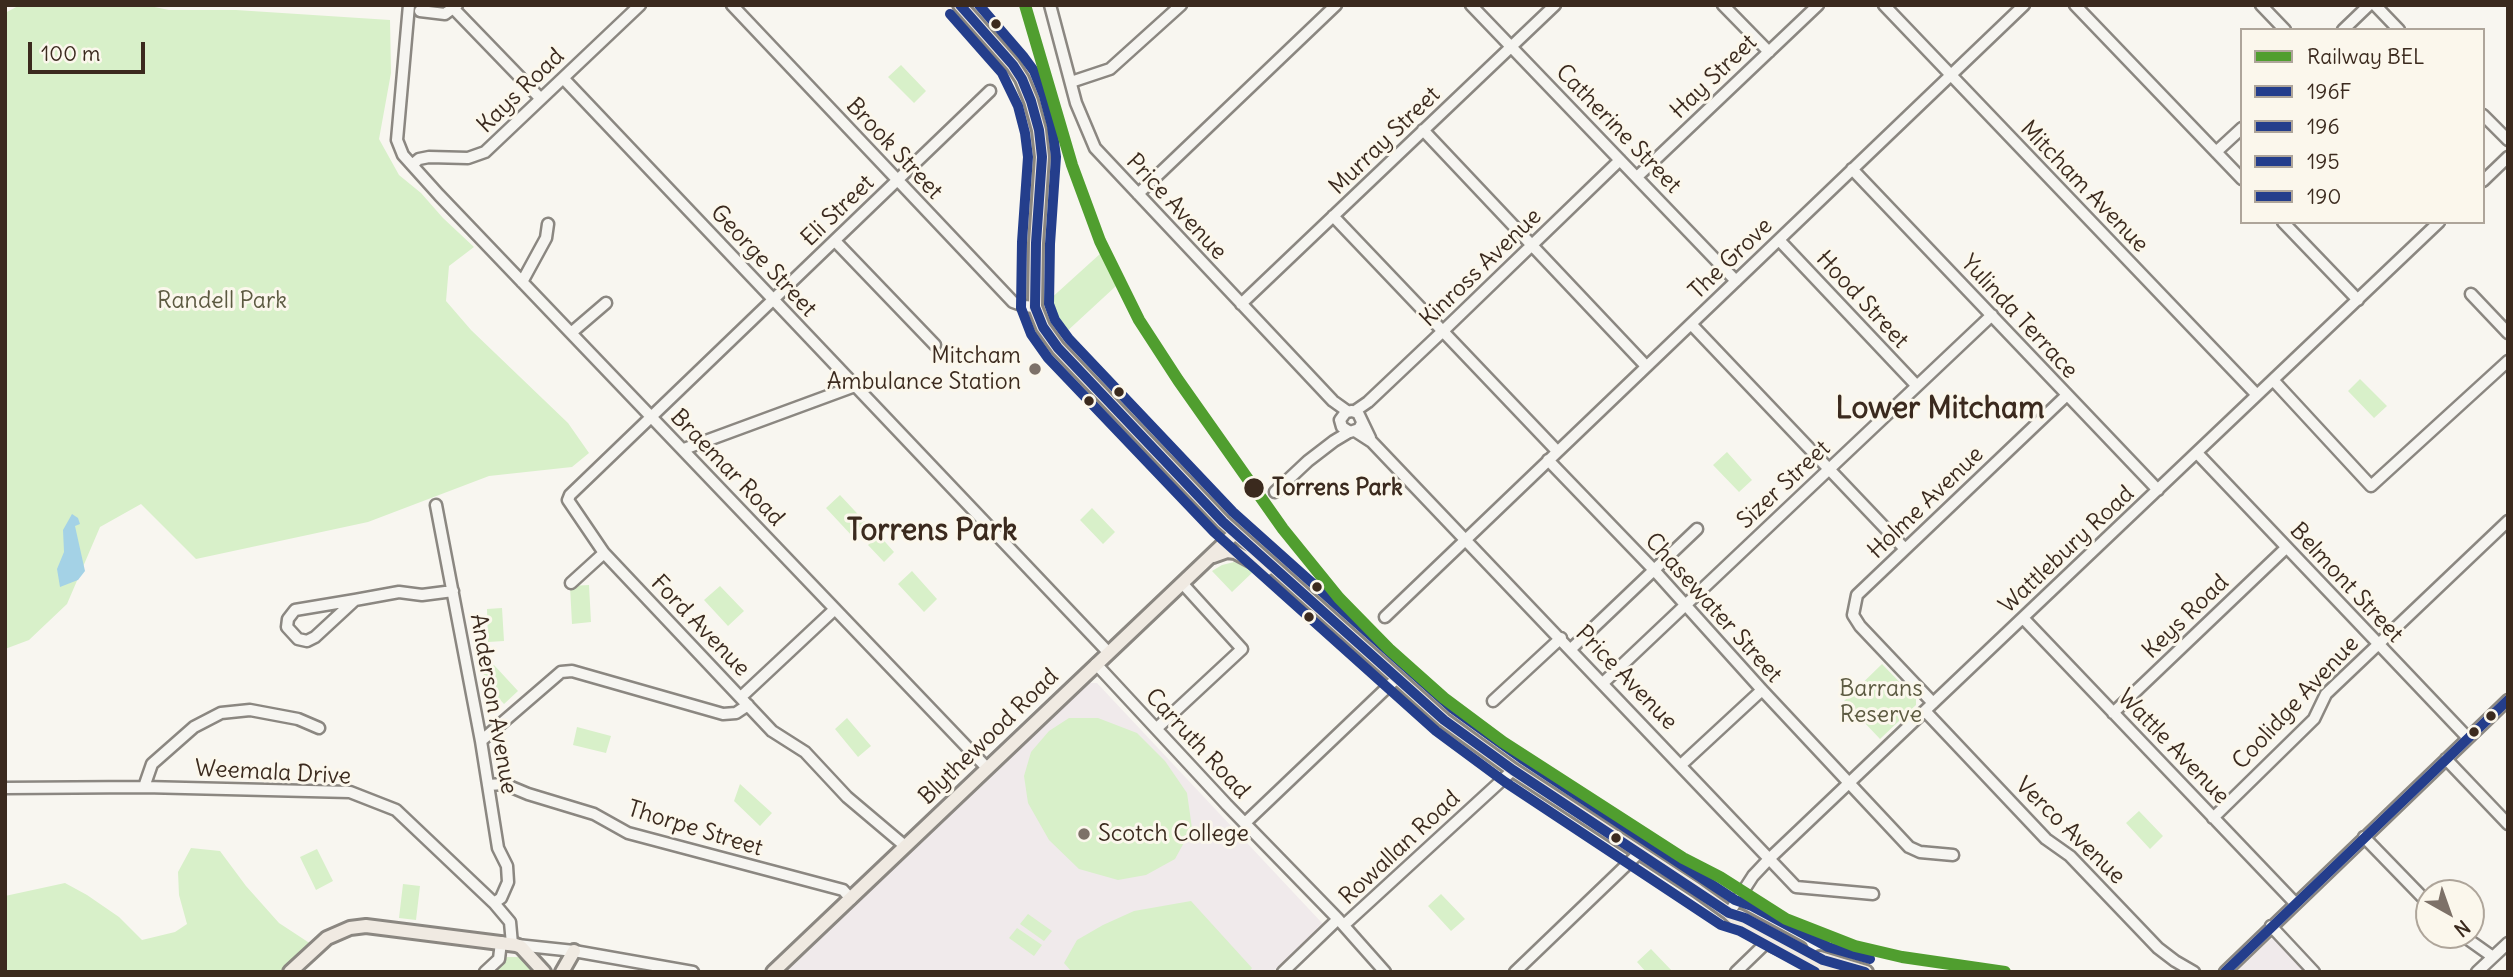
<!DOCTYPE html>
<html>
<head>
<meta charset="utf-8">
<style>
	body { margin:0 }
	#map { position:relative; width:2513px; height:977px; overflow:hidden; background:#f8f6f0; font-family:Delius,sans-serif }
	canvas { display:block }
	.frame { position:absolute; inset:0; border:7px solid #3b2a1e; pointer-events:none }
	.legend { position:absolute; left:2240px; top:28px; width:245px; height:196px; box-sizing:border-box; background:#fbf7ec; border:2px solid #aea59a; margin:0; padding:9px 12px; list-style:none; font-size:21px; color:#3b2a1e }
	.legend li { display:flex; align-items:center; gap:14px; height:35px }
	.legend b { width:35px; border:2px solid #aea59a }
	.north { position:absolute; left:2415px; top:879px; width:70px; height:70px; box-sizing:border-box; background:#fbf7ec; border:2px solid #aea59a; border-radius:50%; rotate:140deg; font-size:19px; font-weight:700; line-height:28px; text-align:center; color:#3b2a1e }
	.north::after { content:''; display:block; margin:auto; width:24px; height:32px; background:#7d7168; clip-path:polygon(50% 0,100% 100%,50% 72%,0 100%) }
	.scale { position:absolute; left:28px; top:42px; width:117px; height:32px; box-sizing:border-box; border:4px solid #3b2a1e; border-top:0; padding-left:9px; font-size:21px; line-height:24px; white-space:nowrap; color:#3b2a1e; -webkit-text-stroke:5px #fbf7ec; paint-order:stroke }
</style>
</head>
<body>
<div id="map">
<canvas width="2513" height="977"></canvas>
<div class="frame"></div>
<ul class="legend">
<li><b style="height:9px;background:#509e2f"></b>Railway BEL</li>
<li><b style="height:9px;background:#243e8c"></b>196F</li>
<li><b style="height:9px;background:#243e8c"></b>196</li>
<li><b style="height:9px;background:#243e8c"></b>195</li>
<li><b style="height:9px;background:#243e8c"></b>190</li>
</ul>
<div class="north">N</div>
<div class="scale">100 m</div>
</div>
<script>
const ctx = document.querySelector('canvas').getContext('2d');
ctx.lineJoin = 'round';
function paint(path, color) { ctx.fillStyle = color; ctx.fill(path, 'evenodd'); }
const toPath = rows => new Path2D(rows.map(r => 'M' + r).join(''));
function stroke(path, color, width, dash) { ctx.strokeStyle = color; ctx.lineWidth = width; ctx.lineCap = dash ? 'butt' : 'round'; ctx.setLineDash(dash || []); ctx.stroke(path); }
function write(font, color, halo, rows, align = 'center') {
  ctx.font = font + ' Delius,sans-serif'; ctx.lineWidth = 6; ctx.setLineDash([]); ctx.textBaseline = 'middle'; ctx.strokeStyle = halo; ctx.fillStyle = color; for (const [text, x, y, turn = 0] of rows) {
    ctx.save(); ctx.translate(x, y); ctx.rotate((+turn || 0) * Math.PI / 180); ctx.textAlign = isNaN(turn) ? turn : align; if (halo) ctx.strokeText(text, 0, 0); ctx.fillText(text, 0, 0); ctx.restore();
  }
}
const built = toPath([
	[1090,683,1097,683,1323,924,1272,972,783,972],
	[2273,937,2307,972,2235,972]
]);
const green = toPath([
	[20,5,145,5,169,10,236,10,390,20,391,73,379,139,399,175,421,193,443,218,474,247,449,266,446,301,471,330,568,423,589,453,572,467,489,476,368,522,196,559,141,504,100,527,67,604,29,640,5,649,5,13],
	[901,65,926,91,914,103,888,77],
	[1101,253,1116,286,1064,334,1048,301],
	[2360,379,2387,406,2374,418,2348,391],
	[1727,452,1752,480,1739,492,1713,465],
	[840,495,867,524,853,537,826,508],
	[1092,508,1115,532,1103,544,1080,520],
	[879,535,894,552,884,562,868,545],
	[1234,562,1255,570,1232,592,1212,571,1222,565],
	[912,571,937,599,924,612,898,584],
	[589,585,591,622,572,624,570,586],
	[720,586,744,611,728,626,704,600],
	[502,608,504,641,488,642,487,609],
	[1882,664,1916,699,1916,705,1880,739,1844,701],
	[494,665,518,691,504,704,480,678],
	[847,718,871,746,858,757,835,729],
	[1069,718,1098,718,1137,733,1165,761,1187,793,1192,828,1175,859,1146,875,1118,880,1079,869,1049,840,1028,803,1024,776,1031,752,1049,731],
	[577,727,611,736,606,753,573,745],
	[740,784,772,813,760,826,734,801],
	[2139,811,2163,836,2150,849,2126,823],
	[191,848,220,851,246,886,279,923,311,944,282,972,5,972,5,896,65,883,87,895,119,917,142,940,175,932,187,924,179,895,178,872],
	[317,849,333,881,316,890,300,857],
	[403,884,420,886,416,920,399,918],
	[1441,894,1465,919,1451,931,1428,906],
	[1191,901,1252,968,1249,972,1072,972,1064,963,1077,940,1103,925,1134,911],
	[1028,914,1052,931,1044,941,1020,924],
	[1017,928,1042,945,1034,956,1009,938],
	[1651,949,1673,972,1646,972,1637,962],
	[507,957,525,957,540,972,490,972]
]);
const water = toPath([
	[72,514,78,518,80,524,75,526,85,571,78,580,60,587,57,569,64,552,63,530]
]);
const minor = toPath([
	[409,5,397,140,403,155,439,195,987,768],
	[732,5,1013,302,1024,306,1035,307],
	[1050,5,1076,103,1095,148,1333,401,1347,411],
	[1471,5,1736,281],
	[1723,5,1769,52],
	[1884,5,2257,395],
	[2075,5,2242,179],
	[2261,5,2285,30],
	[2375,5,2399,30],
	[454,9,541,99],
	[420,11,445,14,457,5],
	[2343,30,2369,5],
	[563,78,1108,652],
	[1071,82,1110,69,1181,5],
	[2483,115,2508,140],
	[1423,130,1646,366],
	[2216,152,2242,128],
	[412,165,419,159,429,157,468,158,485,152,640,5],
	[1852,169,2158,490],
	[1637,177,1818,5],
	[2483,181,2508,157],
	[1138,194,1336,5],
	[1333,216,1557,451],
	[2283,222,2358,300],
	[1779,240,1917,386],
	[835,241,935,345],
	[522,282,546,238,548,224],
	[2471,294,2508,333],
	[1241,304,1555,5],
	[1691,324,1905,549],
	[571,333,606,303],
	[2273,380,2371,486,2508,361],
	[1355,411,1368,402,1443,331,1620,160],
	[1362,423,1359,429,1350,432,1342,427,1340,420,1346,412,1352,411,1358,413,1370,438],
	[1355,431,1372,442,1796,887,1873,894],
	[684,449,855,386],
	[2197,453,2468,738],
	[1548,460,1654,570,1762,690,1909,847,1920,852,1953,855],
	[1275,492,1308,461,1334,441,1349,432],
	[436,505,481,741,498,848,507,866,508,882,501,898,494,903],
	[571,583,604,553],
	[355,600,315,637,307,641,298,639,287,627,288,619,295,610,355,600,399,592,422,595,453,591],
	[1385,617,2024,5],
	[2023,618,2295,903],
	[1571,649,1697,529],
	[1096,664,1227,805,1338,919,1385,972],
	[1603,683,1992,315],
	[741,697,835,609],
	[1493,701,1561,638],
	[1933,703,1860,626,1853,615,1857,595,2067,395],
	[1925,711,2046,839,2070,856,2158,948,2175,961,2194,972],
	[2113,713,2286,548],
	[1157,728,1242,649,1182,583],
	[481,741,561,672,572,671,723,714,736,713,748,705],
	[2446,759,2508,824],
	[1682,764,1762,690],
	[488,785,504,784,528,794,594,814,628,833,843,890,851,899],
	[144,787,152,764,194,727,221,713,250,710,298,719,319,728],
	[5,788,144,787,350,792,396,810,494,903,510,922,512,944],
	[2213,818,2314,719,2326,694,2508,521],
	[1245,823,1396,679],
	[2364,837,2429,904],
	[905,846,847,797,805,752,772,731,604,553,568,500,570,495,990,91],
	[1729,913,1753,876,1769,859,2439,222],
	[1344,925,1513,770],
	[2271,926,2314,972],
	[2462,935,2493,957],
	[517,945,574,951,693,972],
	[485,972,499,959,501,942],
	[1283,972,1338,919],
	[1515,972,1640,852],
	[1736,972,1767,942],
	[2225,972,2508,700],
	[2477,972,2508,943]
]);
const major = toPath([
	[960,5,1013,65,1022,79,1031,101,1039,130,1042,157,1036,243,1035,307,1043,327,1058,348,1223,522,1444,720,1513,770,1697,890,1729,913,1745,928,1767,942,1833,972],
	[1213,556,1227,551,1235,552,1267,569],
	[1739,916,1800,949],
	[1820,958,1866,972],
	[290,972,327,938,350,928,366,926,516,945,521,947,544,972],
	[562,972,574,951],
	[773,972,1235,533]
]);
const bus1 = toPath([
	[960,5,1013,65,1022,79,1031,101,1039,130,1042,157,1036,243,1035,307,1043,327,1058,348,1223,522,1444,720,1513,770,1729,913,1745,918,1823,960,1865,972]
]);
const bus2 = toPath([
	[950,14,1002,73,1018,106,1025,133,1028,157,1022,242,1021,308,1031,334,1048,358,1214,532,1436,731,1505,782,1721,925,1740,931,1815,972]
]);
const bus3 = toPath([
	[979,5,1023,56,1034,71,1044,96,1052,126,1056,157,1050,244,1049,304,1055,320,1069,339,1233,512,1453,709,1521,758,1735,900,1752,906,1828,947,1870,959]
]);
const bus4 = toPath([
	[2225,972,2508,700]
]);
const rail1 = toPath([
	[1025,5,1072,165,1100,241,1139,320,1178,380,1283,529,1339,598,1389,649,1444,698,1503,742,1683,858,1720,877,1786,919,1855,946,1902,957,2005,972]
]);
const markers = [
	[996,24,6,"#3b2a1e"],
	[1035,369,7,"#7d7168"],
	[1119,392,6,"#3b2a1e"],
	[1089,401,6,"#3b2a1e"],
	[1254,488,11,"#3b2a1e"],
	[1317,587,6,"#3b2a1e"],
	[1309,617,6,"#3b2a1e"],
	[2491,716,6,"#3b2a1e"],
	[2474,732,6,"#3b2a1e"],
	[1084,834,7,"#7d7168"],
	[1616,838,6,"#3b2a1e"]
];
const streetNames = [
	["Hay Street",1714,77,-44],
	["Kays Road",521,91,-44],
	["Catherine Street",1618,129,46],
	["Murray Street",1385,141,-44],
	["Brook Street",894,149,47],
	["Mitcham Avenue",2084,187,46],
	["Price Avenue",1176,207,47],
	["Eli Street",838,211,-44],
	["The Grove",1731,259,-44],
	["George Street",763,261,47],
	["Kinross Avenue",1481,268,-44],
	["Hood Street",1862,300,47],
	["Yulinda Terrace",2019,317,47],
	["Braemar Road",727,468,46],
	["Sizer Street",1784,485,-43],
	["Holme Avenue",1926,503,-44],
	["Wattlebury Road",2067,550,-43],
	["Belmont Street",2346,583,47],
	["Chasewater Street",1713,608,48],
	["Keys Road",2186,617,-44],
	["Ford Avenue",700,626,46],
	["Price Avenue",1626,678,46],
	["Coolidge Avenue",2296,703,-47],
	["Anderson Avenue",493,704,80],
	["Blythewood Road",989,737,-44],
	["Carruth Road",1197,744,47],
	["Wattle Avenue",2173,747,46],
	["Weemala Drive",273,773,3],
	["Thorpe Street",695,829,17],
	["Verco Avenue",2070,831,44],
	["Rowallan Road",1400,848,-43]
];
const parkNames = [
	["Randell Park",222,301],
	["Barrans",1881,689],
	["Reserve",1881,715]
];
const poiNames = [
	["Mitcham",1021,356],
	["Ambulance Station",1021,382],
	["Scotch College",1098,834,"left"]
];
const stopNames = [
	["Torrens Park",1272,488]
];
const districtNames = [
	["Lower Mitcham",1940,409],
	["Torrens Park",932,531]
];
paint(built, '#f0eaeb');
paint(green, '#d8f0c9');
paint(water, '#a4d2e6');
stroke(minor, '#8b8781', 15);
stroke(major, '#8b8781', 18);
stroke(minor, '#f6f5f1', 10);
stroke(major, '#f0eae2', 12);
stroke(bus1, '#243e8c', 10);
stroke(bus2, '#243e8c', 10);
stroke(bus3, '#243e8c', 10);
stroke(bus4, '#243e8c', 10);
stroke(rail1, '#509e2f', 12);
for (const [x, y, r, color] of markers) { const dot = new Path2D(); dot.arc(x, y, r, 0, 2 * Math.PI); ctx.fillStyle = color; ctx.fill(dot); stroke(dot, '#fbf7ec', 2.5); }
write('23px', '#3b2a1e', '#fbf7ec', streetNames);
write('23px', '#5c5a41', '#fbf7ec', parkNames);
write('23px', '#3b2a1e', '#fbf7ec', poiNames, 'right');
write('bold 23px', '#3b2a1e', '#fbf7ec', stopNames, 'left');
write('bold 30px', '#3b2a1e', '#fbf7ec', districtNames);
</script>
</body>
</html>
